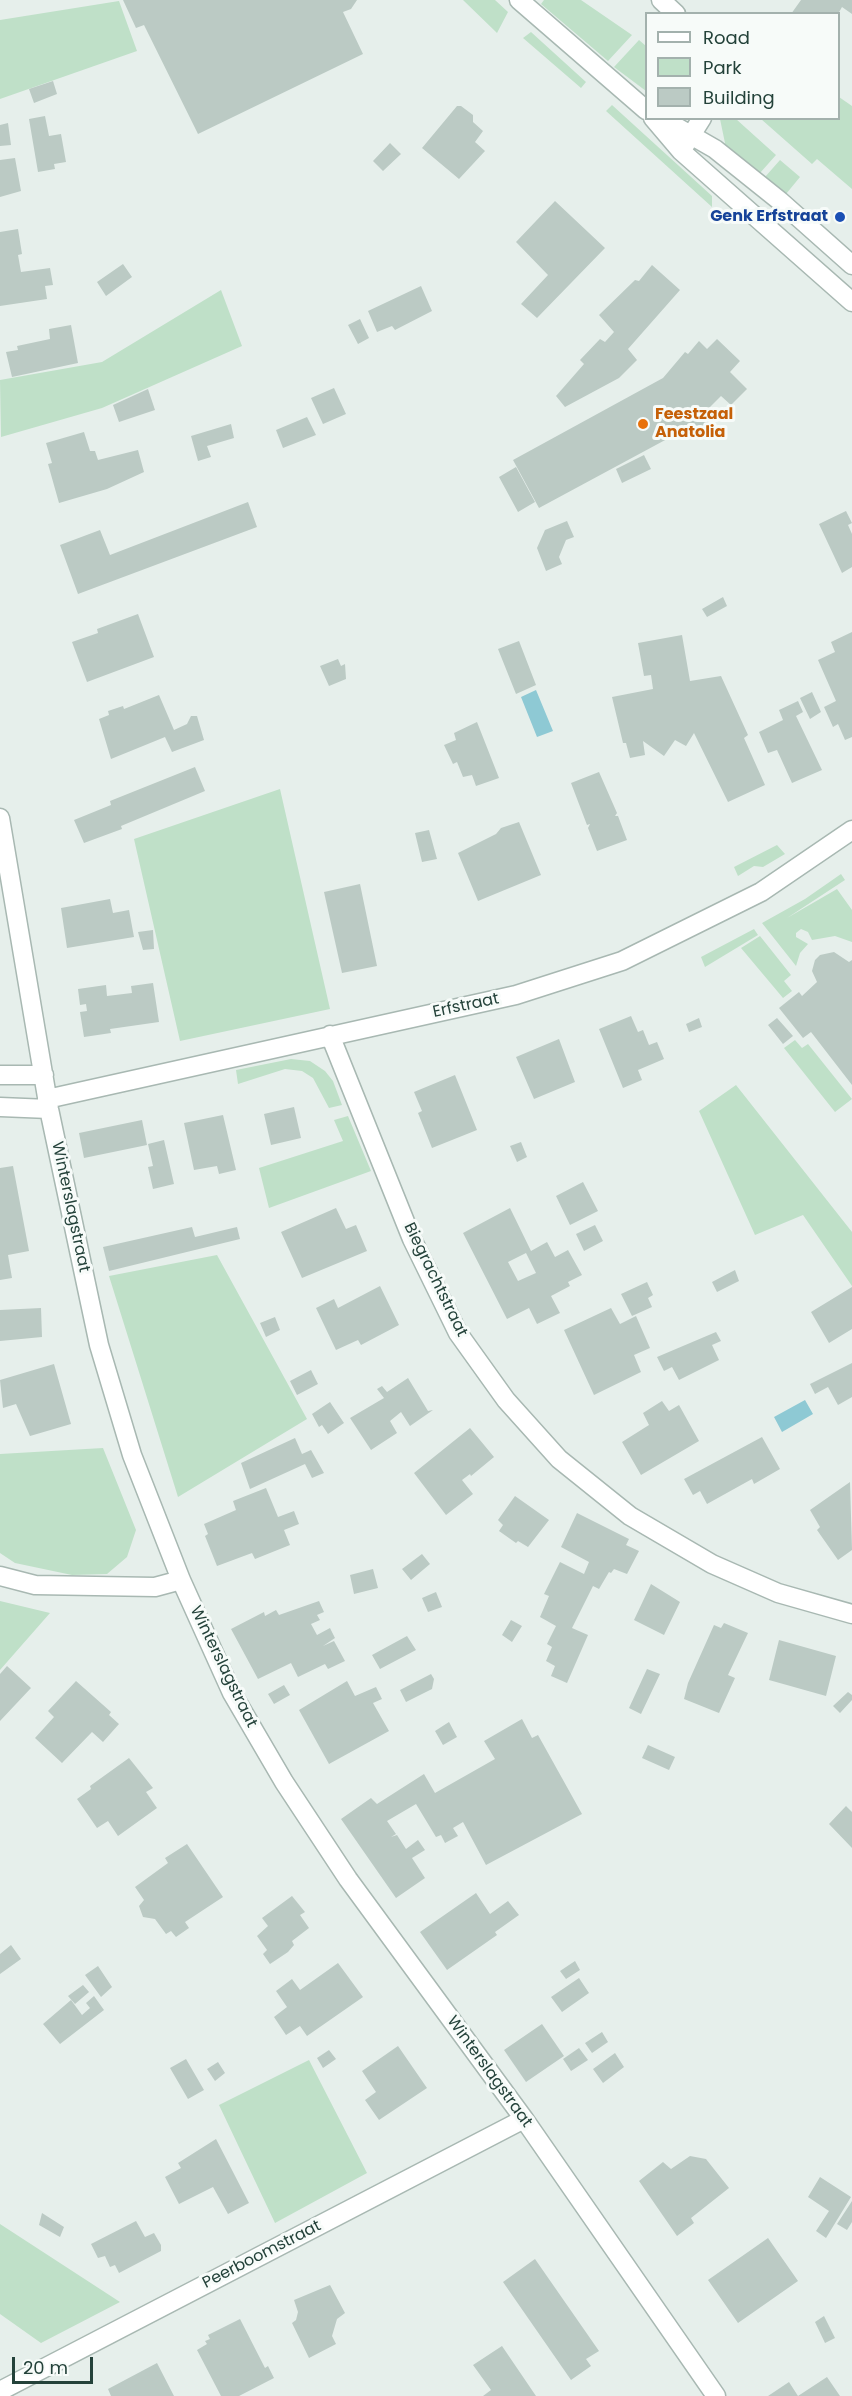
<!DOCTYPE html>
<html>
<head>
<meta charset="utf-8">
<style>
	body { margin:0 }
	#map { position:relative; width:852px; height:2396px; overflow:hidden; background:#e6efeb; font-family:Poppins,sans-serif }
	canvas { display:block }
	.legend { position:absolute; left:645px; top:12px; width:195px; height:108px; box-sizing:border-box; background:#f7fbf9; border:2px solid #a3b1ad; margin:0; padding:8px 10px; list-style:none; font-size:18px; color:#24423a }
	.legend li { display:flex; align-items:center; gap:12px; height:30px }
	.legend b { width:30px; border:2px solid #a3b1ad }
	.scale { position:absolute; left:12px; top:2357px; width:81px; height:27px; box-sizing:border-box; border:3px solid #24423a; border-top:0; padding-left:8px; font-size:18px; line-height:21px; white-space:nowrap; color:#24423a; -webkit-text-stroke:4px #f7fbf9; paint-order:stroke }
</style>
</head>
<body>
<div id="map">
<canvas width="852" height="2396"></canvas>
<ul class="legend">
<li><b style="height:8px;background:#fff"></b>Road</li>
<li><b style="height:16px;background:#bfe0c8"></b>Park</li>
<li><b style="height:16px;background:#bbcac4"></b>Building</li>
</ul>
<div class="scale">20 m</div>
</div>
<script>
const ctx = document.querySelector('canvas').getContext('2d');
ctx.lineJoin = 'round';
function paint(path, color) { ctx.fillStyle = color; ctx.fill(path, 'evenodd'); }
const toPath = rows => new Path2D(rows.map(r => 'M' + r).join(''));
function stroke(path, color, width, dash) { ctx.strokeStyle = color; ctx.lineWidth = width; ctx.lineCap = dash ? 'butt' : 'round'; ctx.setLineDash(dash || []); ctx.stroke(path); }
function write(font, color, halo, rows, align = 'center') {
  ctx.font = font + ' Poppins,sans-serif'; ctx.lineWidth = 6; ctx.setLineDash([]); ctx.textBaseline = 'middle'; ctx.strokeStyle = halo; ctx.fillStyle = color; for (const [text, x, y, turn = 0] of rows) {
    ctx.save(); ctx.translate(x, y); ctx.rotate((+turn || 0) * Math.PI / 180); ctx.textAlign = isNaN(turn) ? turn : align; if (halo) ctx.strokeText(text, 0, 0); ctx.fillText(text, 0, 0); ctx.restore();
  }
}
const green = toPath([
	[463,0,495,0,508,12,497,33],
	[544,0,581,0,632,35,608,61,541,4],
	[119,1,137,51,0,99,0,20],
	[531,32,586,82,581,88,523,38],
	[639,40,646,46,646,91,614,67],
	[839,97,852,106,852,189,817,159,812,164,761,119,838,118],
	[612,105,712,196,712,207,606,111],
	[720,119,736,119,776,155,760,173,722,146,725,143],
	[780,160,800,177,786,194,765,177],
	[221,290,242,346,102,408,1,437,0,380,102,362],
	[280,789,330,1009,180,1041,134,839],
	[777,845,785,854,763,867,754,866,738,876,734,867],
	[841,874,845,880,787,918,837,889,852,910,852,942,835,936,812,940,808,932,801,929,796,933,796,937,808,944,800,953,796,966,762,923,805,899],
	[754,929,758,935,705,967,701,957],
	[760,936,791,975,784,981,792,991,783,998,741,948],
	[795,1040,802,1048,808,1044,852,1099,835,1112,784,1048],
	[291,1059,310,1061,325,1071,333,1081,342,1105,329,1108,313,1078,302,1071,285,1069,238,1084,236,1070],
	[736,1085,852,1232,852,1286,803,1215,755,1235,699,1111],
	[348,1116,371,1171,269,1208,259,1168,343,1141,334,1120],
	[217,1255,307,1419,178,1497,109,1276],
	[103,1448,136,1530,127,1557,107,1574,72,1575,15,1563,0,1553,0,1454],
	[0,1601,50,1613,0,1670],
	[309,2060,367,2173,275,2223,219,2105],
	[0,2224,120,2302,41,2343,0,2314]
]);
const water = toPath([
	[536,690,553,731,537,737,521,697],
	[805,1400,813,1414,782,1432,774,1417]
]);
const building = toPath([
	[123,0,357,0,351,9,343,12,363,54,198,134,144,25,136,28],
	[801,0,852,0,852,14,842,7,838,14,791,14],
	[53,81,57,94,34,103,29,89],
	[457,106,461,106,473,115,473,122,483,131,475,142,485,151,459,179,422,148],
	[45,116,49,136,61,134,66,162,54,164,55,169,38,172,29,119],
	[8,123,11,145,0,146,0,125],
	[390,143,401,154,383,171,373,161],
	[15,158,21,191,0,197,0,160],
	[555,201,605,248,537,318,521,304,548,275,516,242],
	[18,229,22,254,18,255,21,272,50,268,53,285,45,286,47,299,0,306,0,232],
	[123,264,132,277,106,296,97,282],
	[652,265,680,290,628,349,637,360,619,378,565,407,556,396,584,364,580,360,600,339,605,342,614,332,599,315,635,280,639,281],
	[421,286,432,311,395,330,392,326,377,332,368,311],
	[360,319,369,338,358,344,348,325],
	[71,325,78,363,12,377,6,352,18,350,17,346,50,339,49,329],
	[717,339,740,361,730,372,747,389,731,405,721,396,702,415,709,423,700,432,693,425,539,508,513,460,663,378,685,352,688,354,699,341,707,349],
	[334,388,346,414,323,424,311,398],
	[148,389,155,410,119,422,113,405],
	[307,417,316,435,283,448,276,430],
	[231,424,234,438,207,446,211,457,198,461,191,436],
	[84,432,90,451,95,451,98,460,138,450,144,472,107,489,59,503,48,464,52,463,46,443],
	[644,455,651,469,622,483,616,469],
	[516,467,535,502,518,512,499,477],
	[248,502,257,527,78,594,60,545,100,530,110,555],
	[846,511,852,523,848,525,852,534,852,567,842,573,819,524],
	[567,521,574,537,566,540,559,557,562,564,546,571,537,548,545,530],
	[723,597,727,606,707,617,702,609],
	[138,614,154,657,87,682,72,642,98,633,97,629],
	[852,632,852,737,845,740,838,724,833,727,824,707,836,701,818,660,835,652,831,642],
	[682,635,690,681,721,676,748,735,744,738,765,785,728,802,694,733,686,746,675,740,664,756,643,741,645,755,630,758,626,743,623,743,612,697,653,689,651,675,644,676,638,643],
	[519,641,536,685,516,694,498,649],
	[338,659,341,666,345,664,346,679,329,686,320,666],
	[812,692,821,712,810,719,800,698],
	[159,695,174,730,187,724,191,716,197,716,204,740,172,752,165,737,111,759,99,719,109,715,108,711,123,706,124,709],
	[798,701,803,712,796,716,822,770,792,783,777,750,768,753,759,732,783,720,779,710],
	[477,722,499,778,476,786,472,775,463,777,457,762,453,764,444,745,456,740,454,733],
	[195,767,205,791,121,826,122,829,84,843,74,820,111,805,110,801],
	[599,772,617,813,615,816,618,816,627,840,597,851,588,828,590,824,587,825,571,783],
	[519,822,541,875,478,901,458,853,496,834,501,828],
	[429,830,437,859,422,862,415,833],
	[360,884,377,966,342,973,324,892],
	[110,899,113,913,129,910,134,937,67,948,61,908],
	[153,930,154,949,143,950,138,932],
	[834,952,849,962,852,960,852,1085,811,1032,803,1038,779,1008,799,992,802,996,817,982,812,971,815,960,820,955],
	[153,983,159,1022,110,1029,111,1033,84,1037,80,1012,87,1011,86,1004,80,1005,78,989,106,985,107,996,132,993,131,986],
	[631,1016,638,1032,643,1030,649,1045,657,1042,664,1059,638,1070,642,1080,623,1088,599,1029],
	[699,1018,702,1027,689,1032,686,1024],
	[777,1018,793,1036,783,1044,768,1025],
	[559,1039,575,1082,534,1099,516,1057],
	[455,1075,477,1130,432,1148,418,1113,422,1111,414,1092],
	[294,1107,301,1138,271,1145,264,1114],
	[223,1115,236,1170,219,1174,217,1166,194,1170,184,1123],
	[142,1120,147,1145,84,1158,79,1133],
	[164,1140,174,1184,153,1189,148,1167,153,1166,148,1144],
	[521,1142,527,1157,517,1162,510,1146],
	[13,1166,29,1251,8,1255,12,1278,0,1280,0,1168],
	[583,1182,598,1211,570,1225,556,1196],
	[336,1208,346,1229,356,1225,367,1251,302,1278,281,1232],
	[510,1208,531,1251,547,1242,555,1257,568,1250,582,1275,568,1282,570,1286,551,1296,560,1313,537,1324,529,1308,507,1319,463,1233],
	[526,1253,536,1273,518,1281,508,1262],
	[595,1225,603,1241,584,1251,576,1234],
	[192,1227,195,1237,237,1227,240,1239,109,1271,103,1247],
	[735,1270,739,1281,717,1292,712,1282],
	[647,1282,653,1295,648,1298,652,1307,632,1316,621,1294],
	[380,1286,399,1325,361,1345,358,1340,336,1350,316,1308,334,1299,338,1308],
	[852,1287,852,1329,829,1343,811,1312],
	[41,1308,42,1337,0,1341,0,1310],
	[611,1308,620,1324,636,1316,650,1348,634,1355,641,1372,594,1395,564,1330],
	[275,1317,280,1330,266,1337,260,1323],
	[716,1332,721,1341,712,1345,719,1360,679,1380,672,1367,664,1371,657,1357],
	[852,1363,852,1397,838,1405,828,1387,815,1394,810,1384],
	[54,1364,71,1424,30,1436,16,1404,3,1408,0,1380],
	[311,1370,318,1384,297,1395,290,1381],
	[408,1378,428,1411,433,1410,410,1426,401,1412,390,1421,397,1433,371,1450,350,1418,384,1398,377,1389,382,1386,387,1392],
	[662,1401,669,1411,679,1405,699,1441,641,1475,622,1442,649,1425,643,1413],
	[330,1402,344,1423,328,1434,322,1425,319,1427,312,1414],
	[470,1428,494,1457,471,1476,470,1474,462,1480,473,1494,446,1515,414,1473],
	[762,1437,780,1469,754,1484,752,1479,707,1504,700,1491,693,1495,684,1479],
	[295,1438,302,1454,311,1450,324,1473,312,1478,305,1464,250,1489,241,1463],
	[850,1482,852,1550,838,1560,817,1530,820,1527,810,1510],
	[266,1488,278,1517,294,1511,299,1524,284,1530,290,1545,255,1559,252,1553,217,1566,205,1536,208,1534,204,1524,236,1510,233,1501],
	[515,1496,549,1520,528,1547,518,1541,516,1543,499,1531,503,1525,498,1520],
	[577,1513,629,1539,626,1545,639,1551,627,1574,614,1569,611,1573,609,1572,599,1589,593,1586,572,1628,588,1635,567,1683,551,1676,555,1666,546,1661,552,1647,547,1644,556,1626,540,1617,549,1596,544,1594,560,1562,584,1574,589,1562,561,1547],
	[422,1554,430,1564,411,1580,402,1569],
	[373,1569,378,1588,354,1594,350,1575],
	[651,1584,680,1602,664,1635,634,1620],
	[436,1592,442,1607,428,1612,422,1598],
	[319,1601,324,1612,317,1615,320,1620,311,1624,317,1635,330,1628,335,1638,323,1646,334,1641,345,1661,328,1669,325,1664,298,1677,291,1663,258,1679,231,1629,264,1612,265,1616,276,1610,279,1615],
	[511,1620,522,1626,512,1642,502,1635],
	[724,1623,748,1633,728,1675,735,1678,719,1713,684,1699,688,1683,714,1625,721,1628],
	[407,1636,416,1650,380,1669,372,1655],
	[779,1640,836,1656,826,1696,769,1680],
	[7,1666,31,1688,0,1721,0,1674],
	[647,1669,660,1674,641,1714,629,1708],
	[431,1674,434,1679,432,1689,406,1702,400,1690],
	[76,1681,111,1712,109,1715,119,1724,103,1742,92,1732,62,1763,35,1738,54,1717,48,1711],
	[347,1681,355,1696,376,1687,382,1699,373,1703,389,1731,329,1764,299,1710],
	[284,1685,290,1695,274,1704,268,1694],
	[848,1692,852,1695,852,1700,840,1713,833,1706],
	[522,1719,532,1738,538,1735,582,1814,486,1865,463,1822,453,1828,458,1836,445,1843,441,1835,436,1837,416,1804,387,1821,396,1834,391,1837,397,1835,406,1849,418,1840,425,1850,412,1858,425,1878,396,1898,341,1819,371,1798,377,1804,424,1774,435,1793,495,1759,484,1741],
	[449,1722,457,1737,443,1745,435,1731],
	[648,1745,675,1757,669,1770,642,1758],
	[129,1758,153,1788,146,1792,157,1808,118,1836,108,1821,97,1828,77,1799,91,1789,90,1786],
	[846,1806,852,1812,852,1848,829,1824],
	[187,1844,223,1897,185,1922,189,1928,176,1937,171,1931,166,1934,155,1919,143,1917,139,1906,144,1900,135,1887,168,1863,165,1858],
	[476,1893,490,1914,508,1901,519,1915,495,1932,497,1935,447,1970,420,1932],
	[292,1896,305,1912,300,1915,309,1928,292,1941,294,1945,288,1952,270,1964,263,1954,267,1950,257,1936,268,1926,262,1918],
	[11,1945,21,1959,0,1974,0,1954],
	[575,1961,580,1970,566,1979,560,1971],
	[338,1963,363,1997,307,2036,300,2026,286,2035,274,2017,287,2007,276,1991,292,1979,300,1990],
	[98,1966,112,1987,101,1997,85,1975],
	[579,1978,589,1993,562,2012,551,1997],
	[83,1985,89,1992,75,2004,68,1996],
	[94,1996,104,2010,60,2044,43,2024,71,2000,82,2015,90,2008,86,2003],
	[542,2024,564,2056,526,2082,504,2050],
	[602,2032,608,2042,592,2053,585,2043],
	[398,2046,427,2088,379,2120,365,2100,376,2092,362,2071],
	[579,2048,588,2060,571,2071,563,2059],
	[329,2050,336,2059,323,2068,317,2058],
	[615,2053,624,2067,603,2083,593,2069],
	[186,2059,204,2090,188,2099,170,2068],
	[218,2062,225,2073,215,2081,207,2069],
	[216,2139,249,2203,228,2214,213,2187,179,2204,165,2177,181,2168,178,2163],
	[690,2156,706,2159,729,2188,691,2218,694,2223,677,2236,639,2181,663,2162,671,2169],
	[820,2177,851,2197,826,2238,816,2231,829,2211,808,2197],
	[852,2201,852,2222,847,2230,837,2224],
	[42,2213,64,2227,60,2237,39,2225],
	[136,2221,145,2237,154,2233,161,2245,161,2251,119,2273,115,2265,110,2267,105,2256,98,2258,91,2244],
	[768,2238,798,2281,738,2323,708,2280],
	[535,2259,599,2351,586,2359,591,2366,571,2380,503,2282],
	[330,2285,345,2313,337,2319,332,2336,336,2344,309,2358,292,2323,296,2320,298,2312,294,2300],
	[824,2316,835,2338,825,2343,815,2322],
	[240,2319,265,2368,268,2366,274,2378,239,2396,221,2396,197,2350,207,2344,205,2341,210,2339,208,2335],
	[502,2346,536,2396,483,2396,491,2390,473,2365],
	[157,2363,174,2396,111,2396,108,2389],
	[827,2377,840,2396,768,2396,789,2382,798,2396]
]);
const minor = toPath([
	[519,0,646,110],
	[661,0,676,14],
	[653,118,681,151,852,302],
	[661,118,715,149,780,201,852,265],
	[685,145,702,118],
	[0,818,49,1109,99,1345,132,1455,181,1580,232,1693,284,1782,348,1879,524,2119,716,2396],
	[330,1035,412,1239,458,1333,506,1400,559,1459,630,1516,712,1564,778,1593,852,1614],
	[0,1075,44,1075],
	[47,1099,516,995,622,961,761,892,852,830],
	[0,1107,49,1109],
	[0,1576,35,1585,155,1587,181,1580],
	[0,2391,524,2119]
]);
const markers = [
	[840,217,6,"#1a4fb4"],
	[643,424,6,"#e8710a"]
];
const transitNames = [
	["Genk Erfstraat",828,217]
];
const foodNames = [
	["Feestzaal",655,415],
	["Anatolia",655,433]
];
const streetNames = [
	["Erfstraat",466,1006,-12],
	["Winterslagstraat",70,1207,78],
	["Biegrachtstraat",435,1280,64],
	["Winterslagstraat",223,1667,64],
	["Winterslagstraat",489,2072,54],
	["Peerboomstraat",262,2255,-27]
];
paint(green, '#bfe0c8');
paint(water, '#8ec9d4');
paint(building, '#bbcac4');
stroke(minor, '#a8b8b2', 21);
stroke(minor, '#fff', 18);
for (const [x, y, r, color] of markers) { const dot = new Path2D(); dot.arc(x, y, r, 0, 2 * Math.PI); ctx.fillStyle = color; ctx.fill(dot); stroke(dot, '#f7fbf9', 2); }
write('bold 16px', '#164399', '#f7fbf9', transitNames, 'right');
write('bold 16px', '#c56008', '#f7fbf9', foodNames, 'left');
write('16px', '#24423a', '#f7fbf9', streetNames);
</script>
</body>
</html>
